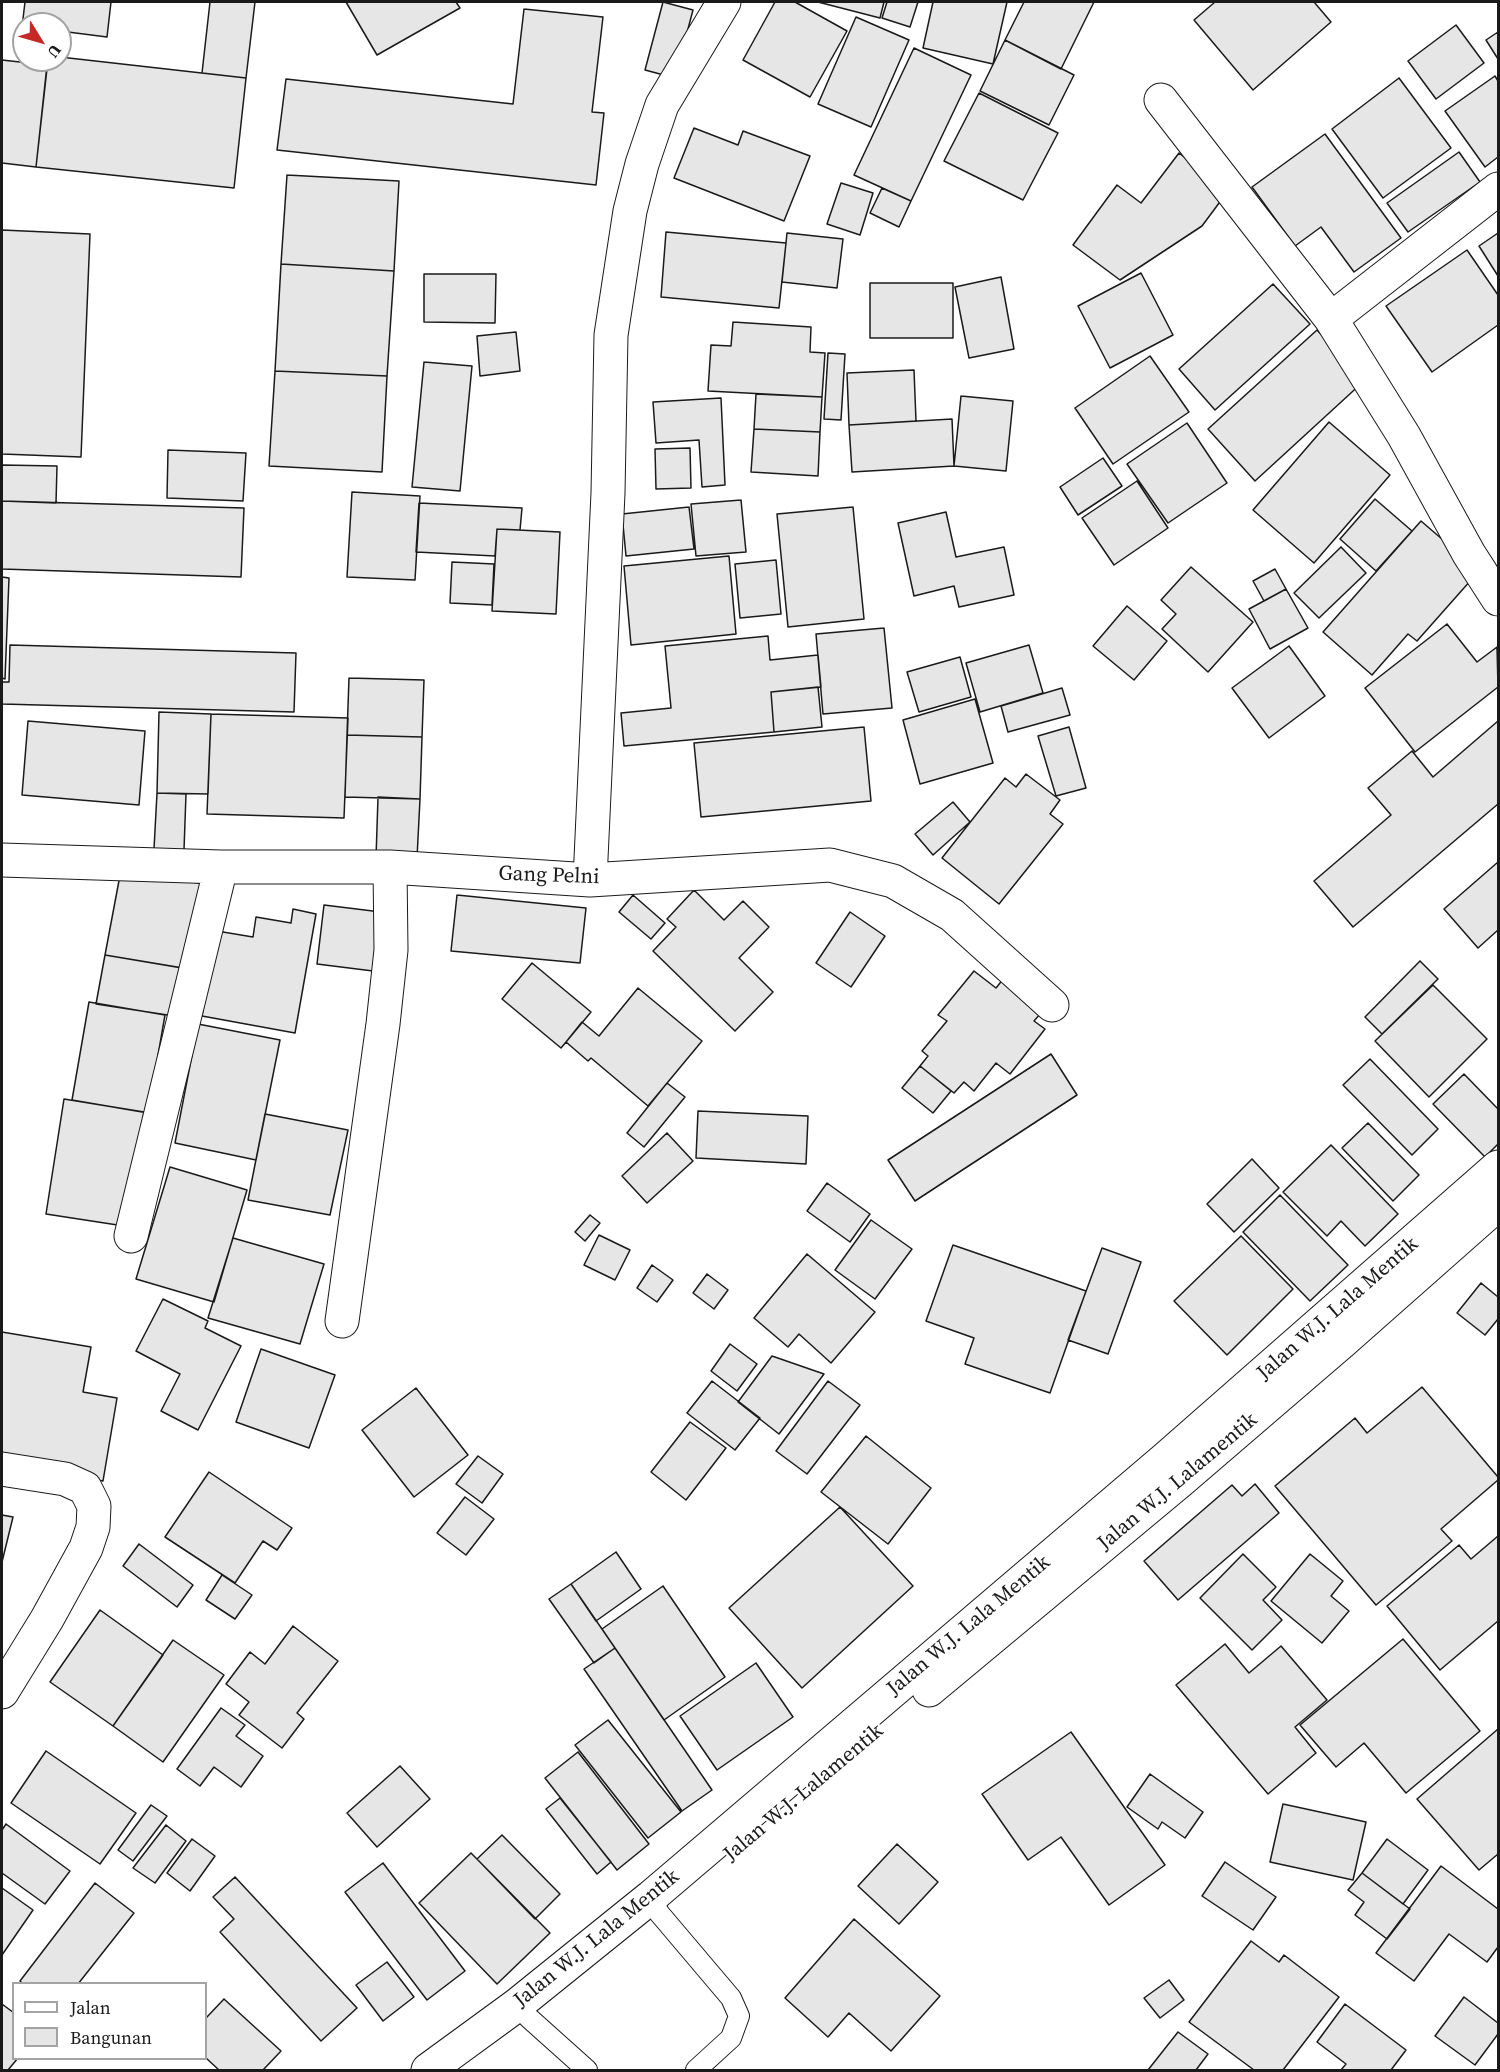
<!DOCTYPE html>
<html>
<head>
<meta charset="utf-8">
<style>
	body { margin:0 }
	#map { position:relative; width:1500px; height:2072px; overflow:hidden; background:#fff; font-family:"Source Serif 4",serif }
	canvas { display:block }
	.frame { position:absolute; inset:0; border:3px solid #1a1a1a; pointer-events:none }
	.legend { position:absolute; left:12px; top:1982px; width:195px; height:78px; box-sizing:border-box; background:#fff; border:2px solid #a3a3a3; margin:0; padding:8px 10px; list-style:none; font-size:18px; color:#1a1a1a }
	.legend li { display:flex; align-items:center; gap:12px; height:30px }
	.legend b { width:30px; border:2px solid #a3a3a3 }
	.north { position:absolute; left:12px; top:12px; width:60px; height:60px; box-sizing:border-box; background:#fff; border:2px solid #a3a3a3; border-radius:50%; rotate:127deg; font-size:16px; font-weight:700; line-height:24px; text-align:center; color:#1a1a1a }
	.north::after { content:''; display:block; margin:auto; width:21px; height:27px; background:#c62828; clip-path:polygon(50% 0,100% 100%,50% 72%,0 100%) }
</style>
</head>
<body>
<div id="map">
<canvas width="1500" height="2072"></canvas>
<div class="frame"></div>
<ul class="legend">
<li><b style="height:8px;background:#fff"></b>Jalan</li>
<li><b style="height:16px;background:#e6e6e6"></b>Bangunan</li>
</ul>
<div class="north">U</div>
</div>
<script>
const ctx = document.querySelector('canvas').getContext('2d');
ctx.lineJoin = 'round';
function paint(path, color) { ctx.fillStyle = color; ctx.fill(path, 'evenodd'); }
const toPath = rows => new Path2D(rows.map(r => 'M' + r).join(''));
function stroke(path, color, width, dash) { ctx.strokeStyle = color; ctx.lineWidth = width; ctx.lineCap = dash ? 'butt' : 'round'; ctx.setLineDash(dash || []); ctx.stroke(path); }
function write(font, color, halo, rows, align = 'center') {
  ctx.font = font + ' "Source Serif 4",serif'; ctx.lineWidth = 4.5; ctx.setLineDash([]); ctx.textBaseline = 'middle'; ctx.strokeStyle = halo; ctx.fillStyle = color; for (const [text, x, y, turn = 0] of rows) {
    ctx.save(); ctx.translate(x, y); ctx.rotate((+turn || 0) * Math.PI / 180); ctx.textAlign = isNaN(turn) ? turn : align; if (halo) ctx.strokeText(text, 0, 0); ctx.fillText(text, 0, 0); ctx.restore();
  }
}
const building = toPath([
	[25,2,111,2,107,37,60,31,60,24,24,24,24,27,22,27,25,2],
	[210,2,255,2,246,78,202,73,210,2],
	[346,2,456,2,460,8,377,55,346,2],
	[663,2,693,10,675,78,645,70,663,2],
	[775,2,795,2,847,31,810,97,743,60,775,2],
	[818,2,884,2,880,18,818,2],
	[887,2,918,2,910,27,882,18,887,2],
	[933,2,1007,2,993,64,923,48,933,2],
	[1024,2,1094,2,1061,69,1005,40,1024,2],
	[1215,2,1314,2,1331,22,1253,90,1194,20,1215,2],
	[524,9,603,17,592,112,604,113,596,185,277,150,286,79,513,104,524,9],
	[856,17,909,40,871,127,818,104,856,17],
	[1456,25,1484,63,1436,99,1408,61,1456,25],
	[1498,32,1498,59,1486,40,1498,32],
	[1005,40,1074,75,1049,125,980,91,1005,40],
	[914,48,971,75,911,201,854,175,914,48],
	[60,57,246,78,234,188,36,167,48,60,60,60,60,57],
	[2,60,47,65,36,167,2,163,2,60],
	[1495,76,1498,81,1498,157,1485,167,1445,111,1495,76],
	[1399,78,1451,148,1383,198,1332,129,1399,78],
	[979,93,1058,133,1023,200,944,161,979,93],
	[694,128,738,145,743,131,810,156,784,221,674,178,694,128],
	[1325,134,1401,238,1354,272,1321,227,1295,246,1252,187,1325,134],
	[1459,152,1480,182,1408,232,1387,203,1459,152],
	[1179,153,1228,191,1202,226,1120,280,1073,245,1117,185,1141,203,1179,153],
	[287,175,399,181,394,271,281,264,287,175],
	[841,183,873,193,860,235,827,224,841,183],
	[882,188,911,201,899,227,870,213,882,188],
	[2,230,90,234,81,457,2,454,2,230],
	[666,232,786,243,779,308,661,297,666,232],
	[787,233,843,239,837,288,782,282,787,233],
	[1498,233,1498,276,1479,246,1498,233],
	[1467,250,1498,295,1498,325,1432,372,1386,306,1467,250],
	[281,264,394,271,387,376,275,371,281,264],
	[1141,273,1173,335,1110,368,1078,306,1141,273],
	[424,274,496,274,495,323,424,322,424,274],
	[1001,277,1014,349,969,358,955,287,1001,277],
	[870,283,953,283,953,338,870,338,870,283],
	[1273,284,1310,324,1215,410,1179,369,1273,284],
	[733,322,811,327,810,352,825,353,822,397,708,391,711,345,731,346,733,322],
	[1317,330,1364,381,1255,481,1208,429,1317,330],
	[516,332,520,371,480,376,477,336,516,332],
	[828,353,845,354,841,420,824,419,828,353],
	[1150,356,1189,412,1113,464,1075,408,1150,356],
	[424,362,472,366,460,491,412,487,424,362],
	[914,370,916,421,849,425,847,373,914,370],
	[275,371,387,376,382,472,269,466,275,371],
	[756,394,822,397,820,432,754,429,756,394],
	[961,396,1013,401,1006,471,954,466,961,396],
	[721,398,725,485,702,487,699,440,656,443,653,402,721,398],
	[952,419,954,466,852,472,849,425,952,419],
	[1329,422,1390,475,1314,563,1253,510,1329,422],
	[1187,423,1227,483,1168,523,1127,464,1187,423],
	[754,429,820,432,818,476,751,472,754,429],
	[690,448,691,488,656,489,655,449,690,448],
	[168,450,246,453,243,501,167,498,168,450],
	[1103,458,1122,486,1078,515,1060,487,1103,458],
	[2,465,57,466,56,503,2,501,2,465],
	[1137,481,1168,528,1114,565,1082,518,1137,481],
	[352,492,420,496,415,580,347,577,352,492],
	[1375,499,1412,531,1376,571,1340,539,1375,499],
	[741,500,746,552,696,556,691,504,741,500],
	[2,501,244,508,241,577,2,569,2,501],
	[419,503,522,508,520,530,497,529,495,556,416,552,419,503],
	[689,507,694,549,626,556,622,514,689,507],
	[853,507,864,619,788,627,777,514,853,507],
	[946,512,956,557,1004,547,1014,595,959,607,954,586,914,596,898,523,946,512],
	[1421,521,1479,571,1417,641,1408,634,1372,675,1323,632,1421,521],
	[497,529,560,532,556,614,492,611,497,529],
	[1341,547,1366,573,1319,618,1294,593,1341,547],
	[729,556,736,634,631,645,624,566,729,556],
	[776,560,781,614,740,618,735,564,776,560],
	[452,562,494,564,492,605,450,603,452,562],
	[1191,567,1253,622,1208,672,1162,629,1176,614,1161,600,1191,567],
	[1275,569,1286,589,1264,601,1253,581,1275,569],
	[2,577,9,578,5,679,2,678,2,577],
	[1286,589,1308,628,1270,649,1249,609,1286,589],
	[1127,606,1167,641,1134,680,1093,646,1127,606],
	[1447,624,1477,662,1497,647,1498,687,1415,752,1365,688,1447,624],
	[884,628,892,708,823,714,816,634,884,628],
	[768,636,770,660,818,655,821,687,771,692,774,732,624,746,621,713,671,708,665,646,768,636],
	[10,645,296,653,294,712,2,704,2,682,9,682,10,645],
	[1029,645,1043,693,980,712,966,663,1029,645],
	[1289,646,1325,696,1269,738,1232,688,1289,646],
	[960,657,971,697,919,712,907,672,960,657],
	[349,678,424,680,422,737,347,735,349,678],
	[818,687,822,727,774,732,771,692,818,687],
	[1062,688,1070,715,1008,732,1001,706,1062,688],
	[975,699,993,763,920,784,903,720,975,699],
	[159,712,211,714,208,794,157,793,159,712],
	[211,714,348,718,344,818,207,814,211,714],
	[28,721,145,731,139,805,22,795,28,721],
	[1498,721,1498,804,1353,927,1314,881,1391,815,1368,788,1412,751,1433,777,1498,721],
	[864,727,871,801,701,817,694,743,864,727],
	[1069,727,1086,788,1056,796,1038,736,1069,727],
	[347,735,422,737,420,799,345,797,347,735],
	[1026,774,1060,800,1050,814,1063,824,999,904,942,858,1005,778,1016,787,1026,774],
	[157,793,186,794,184,850,154,849,157,793],
	[378,797,420,799,417,858,376,858,378,797],
	[953,802,970,822,933,855,915,834,953,802],
	[1498,862,1498,930,1478,948,1444,909,1498,862],
	[121,870,204,884,189,969,105,955,121,870],
	[694,890,724,920,743,901,769,927,739,958,773,992,735,1031,653,951,676,927,667,919,694,890],
	[457,895,586,908,580,963,451,951,457,895],
	[633,895,665,923,651,939,619,912,633,895],
	[324,905,381,912,373,971,317,964,324,905],
	[293,909,316,914,295,1033,202,1016,217,931,253,937,256,917,291,923,293,909],
	[850,912,885,936,851,987,816,963,850,912],
	[105,955,182,968,174,1016,96,1004,105,955],
	[1420,961,1438,979,1382,1034,1365,1017,1420,961],
	[532,963,591,1012,561,1048,502,999,532,963],
	[974,971,996,988,1008,973,1047,1006,1034,1021,1045,1029,1010,1074,996,1063,974,1091,964,1082,954,1093,920,1066,928,1056,922,1051,947,1021,938,1015,974,971],
	[1433,985,1487,1039,1429,1097,1375,1041,1433,985],
	[638,988,702,1041,648,1106,591,1058,588,1061,566,1042,582,1022,599,1036,638,988],
	[89,1002,165,1015,148,1113,72,1100,89,1002],
	[198,1024,280,1040,256,1160,175,1143,198,1024],
	[1051,1054,1077,1095,915,1201,888,1160,1051,1054],
	[1370,1059,1438,1129,1412,1155,1343,1085,1370,1059],
	[920,1066,951,1091,933,1113,902,1088,920,1066],
	[1464,1074,1498,1109,1498,1144,1485,1157,1433,1104,1464,1074],
	[667,1083,685,1097,644,1147,627,1133,667,1083],
	[64,1099,144,1112,124,1226,46,1214,64,1099],
	[698,1111,808,1116,806,1164,696,1158,698,1111],
	[265,1114,348,1130,330,1215,248,1200,265,1114],
	[1368,1123,1419,1175,1393,1201,1342,1148,1368,1123],
	[667,1133,693,1161,647,1203,622,1176,667,1133],
	[1331,1145,1398,1214,1365,1246,1341,1221,1327,1236,1283,1192,1331,1145],
	[1252,1159,1279,1188,1234,1232,1207,1204,1252,1159],
	[170,1167,247,1190,214,1302,136,1279,170,1167],
	[827,1183,870,1214,850,1242,807,1211,827,1183],
	[1280,1195,1348,1265,1310,1301,1243,1232,1280,1195],
	[590,1215,600,1223,585,1241,575,1232,590,1215],
	[871,1220,912,1249,875,1299,835,1270,871,1220],
	[599,1235,630,1250,615,1280,584,1265,599,1235],
	[1241,1236,1293,1289,1227,1355,1174,1301,1241,1236],
	[233,1238,324,1264,300,1344,208,1318,233,1238],
	[953,1245,1086,1291,1050,1393,965,1364,974,1338,926,1321,953,1245],
	[1102,1248,1141,1262,1108,1354,1068,1340,1102,1248],
	[807,1254,875,1312,831,1363,799,1334,788,1347,754,1318,807,1254],
	[652,1265,673,1280,657,1302,637,1288,652,1265],
	[707,1274,728,1290,714,1309,693,1293,707,1274],
	[1481,1283,1498,1297,1498,1319,1485,1335,1457,1313,1481,1283],
	[163,1299,208,1321,205,1328,241,1346,198,1430,161,1411,180,1374,136,1351,163,1299],
	[2,1332,91,1347,83,1392,117,1398,103,1481,2,1464,2,1332],
	[730,1344,757,1364,737,1391,711,1371,730,1344],
	[261,1349,335,1375,309,1448,236,1422,261,1349],
	[772,1356,824,1374,779,1434,738,1402,772,1356],
	[712,1381,760,1418,735,1450,687,1413,712,1381],
	[828,1381,860,1405,807,1474,776,1451,828,1381],
	[1422,1387,1498,1477,1498,1480,1441,1529,1452,1541,1376,1605,1275,1486,1355,1418,1367,1433,1422,1387],
	[416,1388,468,1455,414,1497,362,1430,416,1388],
	[690,1422,726,1448,686,1500,651,1472,690,1422],
	[866,1436,931,1488,888,1544,821,1492,866,1436],
	[478,1456,503,1474,482,1503,456,1484,478,1456],
	[209,1472,292,1528,277,1550,263,1541,235,1583,165,1537,209,1472],
	[1255,1484,1279,1513,1178,1600,1144,1561,1232,1485,1242,1496,1255,1484],
	[465,1497,494,1519,466,1555,437,1533,465,1497],
	[840,1507,913,1586,802,1688,729,1608,840,1507],
	[2,1515,13,1517,2,1562,2,1515],
	[1498,1536,1498,1621,1440,1670,1387,1606,1459,1545,1471,1559,1498,1536],
	[139,1544,193,1585,177,1607,123,1566,139,1544],
	[616,1552,641,1589,596,1621,571,1584,616,1552],
	[1243,1554,1276,1587,1263,1600,1282,1620,1252,1650,1200,1598,1243,1554],
	[1310,1554,1343,1581,1331,1596,1349,1611,1322,1643,1271,1601,1310,1554],
	[222,1575,252,1595,235,1619,206,1600,222,1575],
	[571,1584,615,1648,594,1663,549,1599,571,1584],
	[663,1586,725,1677,664,1720,602,1629,663,1586],
	[100,1610,163,1655,113,1726,50,1682,100,1610],
	[293,1626,338,1661,297,1713,304,1719,282,1748,239,1715,249,1702,226,1684,250,1652,265,1664,293,1626],
	[1403,1639,1480,1731,1406,1793,1364,1743,1336,1767,1300,1725,1403,1639],
	[173,1640,224,1675,163,1762,113,1726,173,1640],
	[1225,1644,1249,1673,1281,1646,1327,1700,1295,1727,1316,1753,1268,1794,1176,1685,1225,1644],
	[615,1648,712,1790,682,1811,584,1669,615,1648],
	[756,1663,793,1717,717,1770,680,1716,756,1663],
	[221,1708,245,1725,236,1736,263,1756,241,1787,214,1767,200,1786,177,1769,221,1708],
	[608,1720,681,1812,648,1838,575,1745,608,1720],
	[1498,1729,1498,1854,1479,1870,1417,1799,1498,1729],
	[1071,1732,1165,1865,1109,1905,1061,1837,1028,1860,982,1794,1071,1732],
	[46,1751,136,1813,100,1864,11,1803,46,1751],
	[578,1752,649,1844,617,1870,545,1778,578,1752],
	[400,1766,430,1799,377,1847,347,1813,400,1766],
	[1150,1774,1203,1812,1185,1838,1162,1822,1158,1829,1127,1807,1150,1774],
	[560,1798,611,1862,597,1874,546,1809,560,1798],
	[1283,1804,1366,1822,1353,1880,1270,1862,1283,1804],
	[151,1805,167,1816,133,1861,118,1850,151,1805],
	[6,1824,70,1871,45,1904,2,1873,2,1830,6,1824],
	[166,1825,186,1841,155,1883,133,1868,166,1825],
	[502,1835,560,1894,535,1919,477,1859,502,1835],
	[192,1839,215,1856,190,1891,167,1873,192,1839],
	[1387,1839,1428,1870,1403,1904,1362,1873,1387,1839],
	[897,1844,938,1882,899,1924,858,1886,897,1844],
	[471,1853,550,1933,497,1984,419,1903,471,1853],
	[1225,1862,1276,1897,1253,1930,1202,1896,1225,1862],
	[383,1863,465,1971,427,2000,345,1892,383,1863],
	[1441,1866,1498,1909,1498,1947,1487,1962,1449,1934,1414,1981,1376,1953,1441,1866],
	[1362,1873,1410,1909,1387,1939,1355,1915,1364,1902,1348,1890,1362,1873],
	[235,1877,357,2008,321,2041,220,1932,234,1919,213,1897,235,1877],
	[95,1883,134,1913,78,1984,23,1984,20,1981,95,1883],
	[2,1888,33,1910,2,1955,2,1888],
	[854,1919,940,1996,891,2051,849,2013,828,2037,785,1998,854,1919],
	[1251,1941,1279,1962,1284,1955,1339,1997,1283,2070,1254,2070,1189,2022,1251,1941],
	[387,1962,414,1997,383,2021,356,1985,387,1962],
	[1169,1980,1184,2000,1160,2018,1144,1998,1169,1980],
	[1464,1997,1498,2023,1498,2034,1475,2065,1435,2036,1464,1997],
	[224,1999,281,2051,263,2070,219,2070,206,2058,206,2018,224,1999],
	[2,2004,14,2013,14,2058,18,2058,8,2070,2,2070,2,2004],
	[1345,2004,1406,2050,1391,2070,1341,2070,1346,2064,1317,2042,1345,2004],
	[1178,2032,1208,2054,1196,2070,1148,2070,1178,2032]
]);
const lane = toPath([
	[651,1897,659,1913,731,1998,739,2016,731,2038,696,2070],
	[517,2005,529,2018,587,2070]
]);
const street = toPath([
	[1161,100,1331,319,1404,436,1469,554,1498,599],
	[1331,319,1498,189],
	[2,860,221,867,390,867,590,880,830,865,893,881,952,915,1052,1005],
	[590,880,608,493,611,335,630,211,642,164,662,105,724,2],
	[131,1236,221,867],
	[342,1321,383,1024,391,950,390,867],
	[2,1469,65,1479,85,1488,94,1506,93,1527,86,1548,47,1619,2,1692]
]);
const primary = toPath([
	[929,1690,1180,1481,1343,1341,1498,1204],
	[428,2070,517,2005,651,1897,1165,1459,1498,1167]
]);
const streetNames = [
	["Gang Pelni",549,876,2],
	["Jalan W.J. Lala Mentik",1338,1309,-41],
	["Jalan W.J. Lalamentik",1178,1482,-40],
	["Jalan W.J. Lala Mentik",969,1626,-40],
	["Jalan W.J. Lalamentik",804,1793,-40],
	["Jalan W.J. Lala Mentik",597,1939,-39]
];
paint(building, '#e6e6e6');
stroke(building, '#1a1a1a', 1.5);
stroke(lane, '#1a1a1a', 22);
stroke(street, '#1a1a1a', 35);
stroke(primary, '#1a1a1a', 35);
stroke(lane, '#fff', 20);
stroke(street, '#fff', 33);
stroke(primary, '#fff', 33);
write('21px', '#1a1a1a', '#fff', streetNames);
</script>
</body>
</html>
